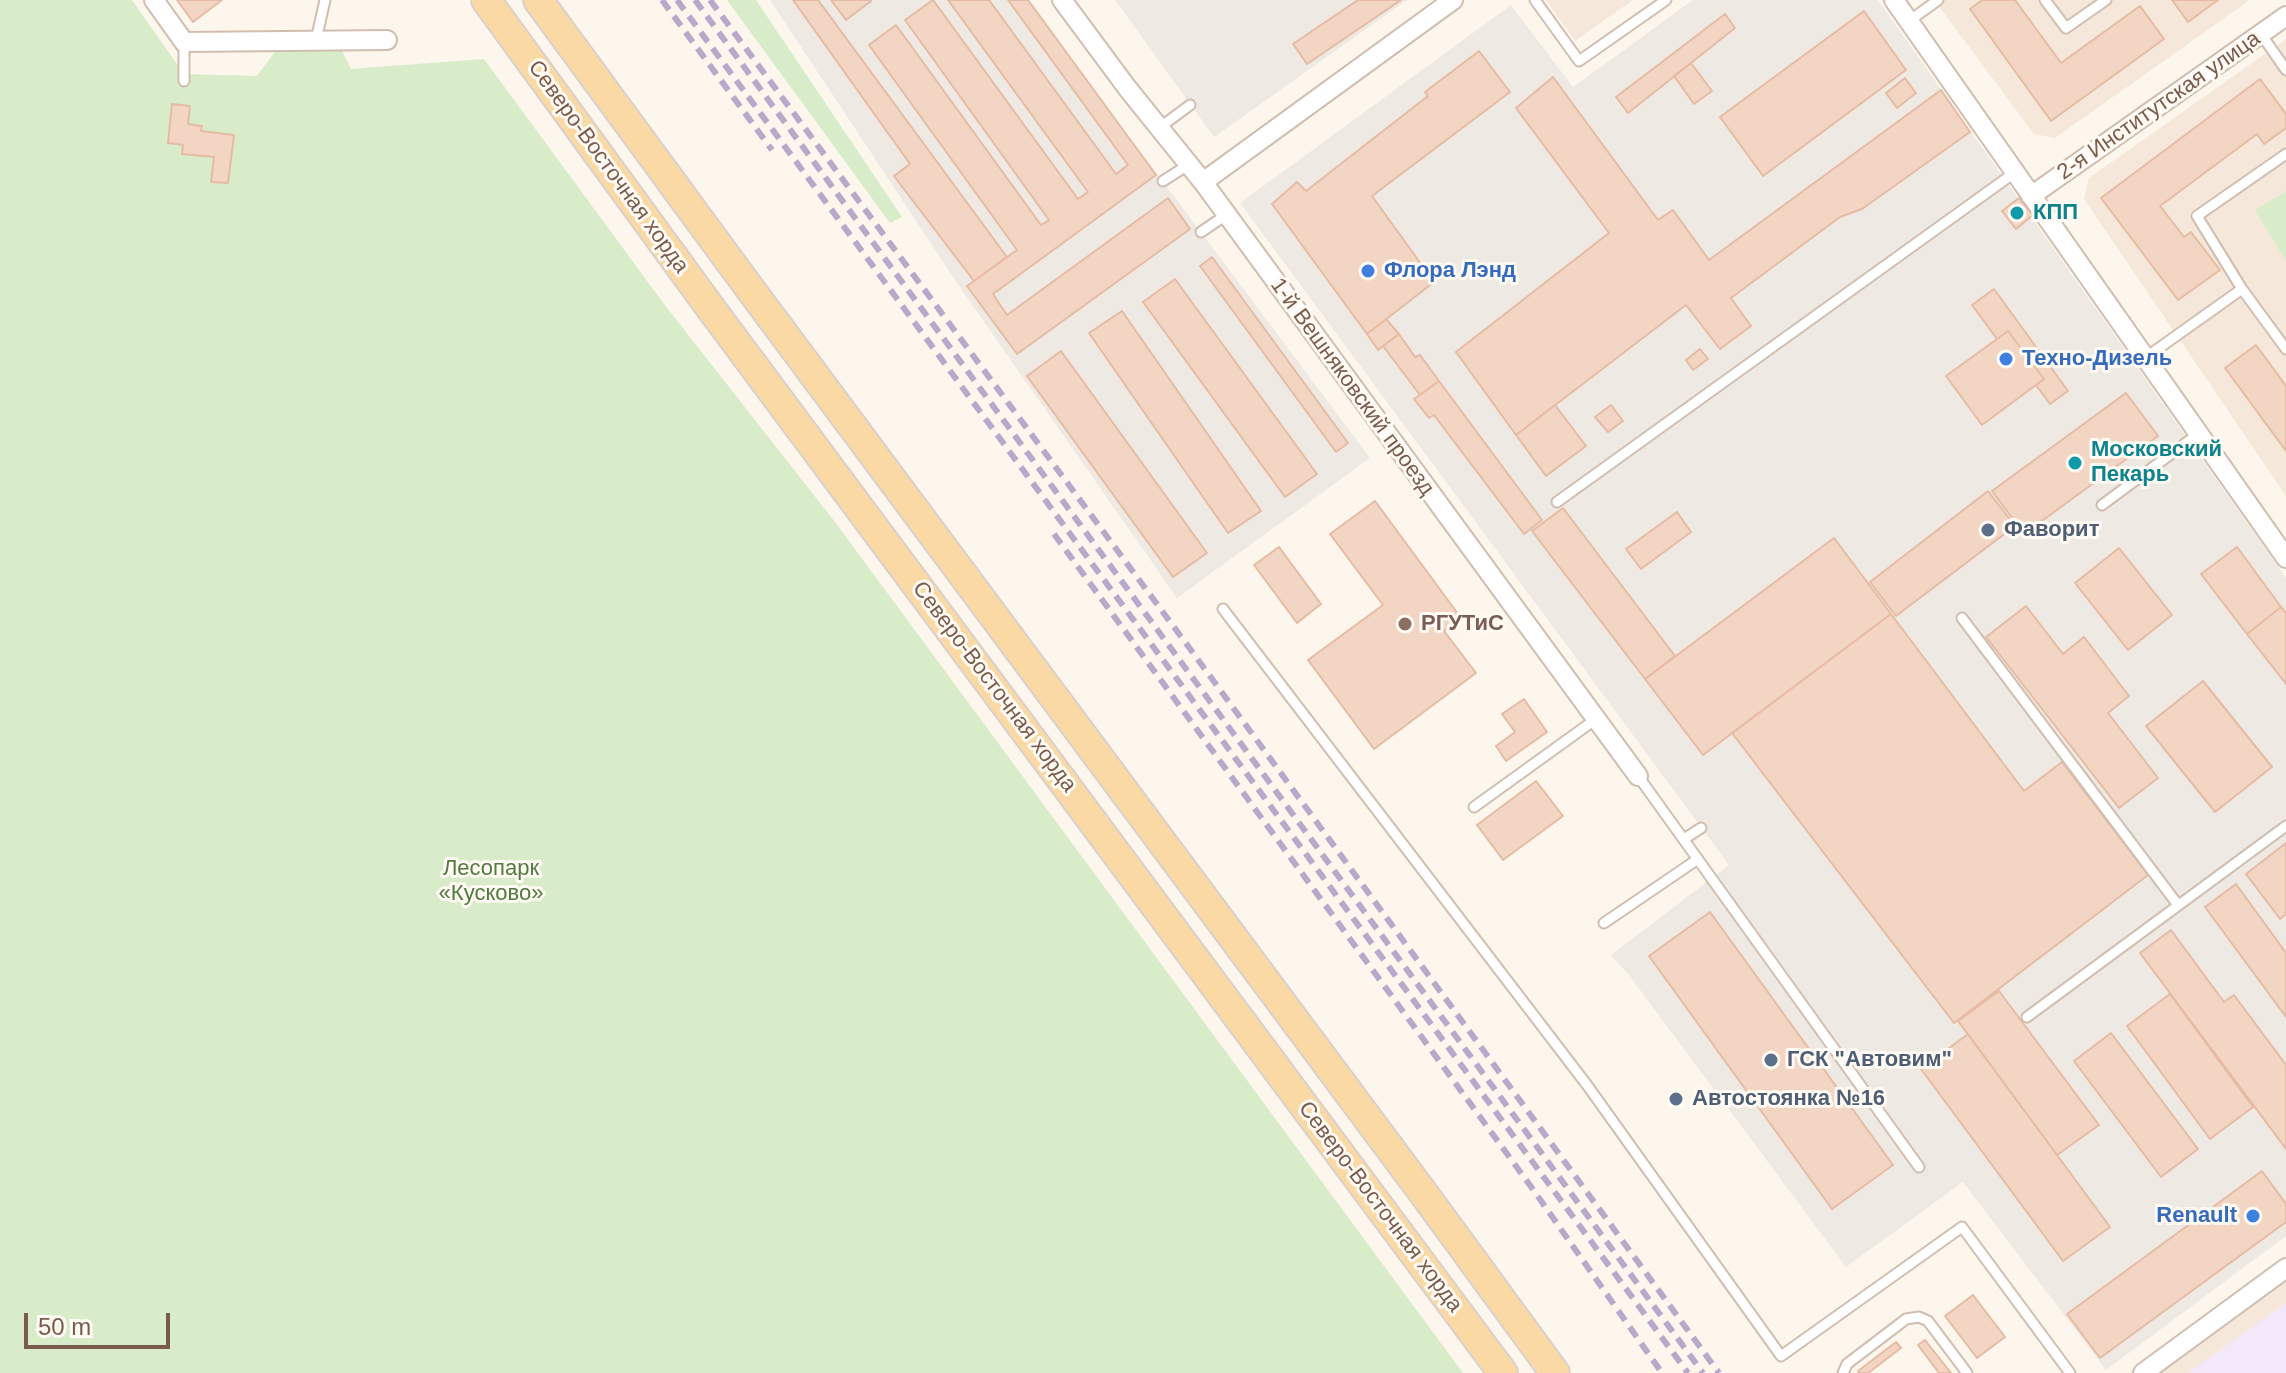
<!DOCTYPE html>
<html>
<head>
<meta charset="utf-8">
<style>
	body { margin:0 }
	#map { position:relative; width:2286px; height:1373px; overflow:hidden; background:#fdf6ec; font-family:Helvetica,sans-serif }
	canvas { display:block }
	.scale { position:absolute; left:24px; top:1313px; width:146px; height:36px; box-sizing:border-box; border:4px solid #7a5c4d; border-top:0; padding-left:10px; font-size:24px; line-height:28px; white-space:nowrap; color:#7a5c4d; -webkit-text-stroke:6px #fffaf3; paint-order:stroke }
</style>
</head>
<body>
<div id="map">
<canvas width="2286" height="1373"></canvas>
<div class="scale">50 m</div>
</div>
<script>
const ctx = document.querySelector('canvas').getContext('2d');
ctx.lineJoin = 'round';
function paint(path, color) { ctx.fillStyle = color; ctx.fill(path, 'evenodd'); }
const toPath = rows => new Path2D(rows.map(r => 'M' + r).join(''));
function stroke(path, color, width, dash) { ctx.strokeStyle = color; ctx.lineWidth = width; ctx.lineCap = dash ? 'butt' : 'round'; ctx.setLineDash(dash || []); ctx.stroke(path); }
function write(font, color, halo, rows, align = 'center') {
  ctx.font = font + ' Helvetica,sans-serif'; ctx.lineWidth = 6; ctx.setLineDash([]); ctx.textBaseline = 'middle'; ctx.strokeStyle = halo; ctx.fillStyle = color; for (const [text, x, y, turn = 0] of rows) {
    ctx.save(); ctx.translate(x, y); ctx.rotate((+turn || 0) * Math.PI / 180); ctx.textAlign = isNaN(turn) ? turn : align; if (halo) ctx.strokeText(text, 0, 0); ctx.fillText(text, 0, 0); ctx.restore();
  }
}
const residential = toPath([
	[1546,0,1633,0,1575,41],
	[1934,0,2250,0,2055,138,2034,134],
	[2286,39,2286,496,2084,199,2089,178],
	[2286,1279,2286,1373,2161,1373]
]);
const industrial = toPath([
	[770,0,1027,0,1370,458,1177,598,961,289],
	[1115,0,1407,0,1214,137],
	[1693,0,1878,0,2286,578,2286,1236,2106,1370,1963,1182,1846,1267,1629,975,1611,955,1729,865,1240,203,1511,5,1573,87]
]);
const education = toPath([
	[2286,1303,2286,1373,2188,1373]
]);
const green = toPath([
	[0,0,132,0,184,74,257,76,277,49,342,51,351,69,484,59,664,304,835,522,1463,1373,0,1373],
	[727,0,756,0,902,217,890,223],
	[2286,191,2286,261,2255,210]
]);
const building = toPath([
	[177,0,222,0,193,22,177,0],
	[793,0,818,0,1007,257,974,281,894,176,910,164,793,0],
	[831,0,870,0,871,1,846,20,831,0],
	[933,0,1078,199,1088,192,948,0,989,0,1116,174,1128,165,1008,0,1028,0,1156,175,993,294,1007,315,1168,198,1190,229,1017,354,967,286,1017,250,869,45,896,25,1041,225,1049,220,905,20,933,0],
	[1358,0,1401,0,1307,64,1293,44,1358,0],
	[1982,0,2015,0,2061,63,2140,6,2164,39,2051,121,1970,9,1982,0],
	[2172,0,2218,0,2188,22,2172,0],
	[1864,11,1906,70,1763,176,1720,117,1864,11],
	[1725,14,1735,28,1628,113,1616,97,1725,14],
	[1479,51,1510,92,1372,196,1434,282,1367,334,1272,204,1297,182,1306,191,1428,96,1425,92,1479,51],
	[1691,63,1712,91,1694,104,1674,76,1691,63],
	[1553,77,1658,220,1673,210,1709,260,1941,90,1970,132,1862,209,1840,217,1731,298,1751,326,1720,349,1686,305,1516,435,1456,352,1609,233,1516,108,1553,77],
	[1905,78,1916,93,1897,108,1886,93,1905,78],
	[2260,79,2286,114,2286,128,2264,144,2257,134,2160,206,2184,237,2191,232,2220,270,2178,300,2101,198,2260,79],
	[172,104,190,106,188,124,202,126,201,131,234,135,228,183,211,182,214,157,182,154,183,145,168,143,172,104],
	[2019,198,2033,215,2016,229,2002,211,2019,198],
	[1212,257,1348,443,1336,452,1200,266,1212,257],
	[1175,279,1317,474,1285,497,1143,302,1175,279],
	[1994,289,2068,391,2050,404,2036,385,2044,379,2008,331,1997,339,1972,305,1994,289],
	[1122,311,1261,511,1228,533,1089,333,1122,311],
	[1386,319,1399,334,1378,350,1367,334,1386,319],
	[2008,331,2044,379,1982,425,1946,376,2008,331],
	[1399,334,1415,357,1420,355,1439,381,1420,395,1383,346,1399,334],
	[2256,345,2286,386,2286,451,2225,368,2256,345],
	[1700,349,1708,359,1693,370,1686,360,1700,349],
	[1061,351,1207,553,1173,577,1027,376,1061,351],
	[1439,381,1542,520,1524,534,1434,415,1429,418,1414,399,1439,381],
	[2126,393,2158,436,2024,534,1992,491,2126,393],
	[1555,405,1586,446,1546,476,1516,435,1555,405],
	[1611,405,1623,421,1608,432,1595,417,1611,405],
	[1988,491,2015,526,1896,616,1870,582,1988,491],
	[1375,501,1461,618,1444,631,1476,673,1374,749,1308,660,1383,605,1330,534,1375,501],
	[1563,508,1675,656,1645,679,1532,531,1563,508],
	[1677,512,1691,532,1641,569,1626,549,1677,512],
	[1834,538,1891,614,1703,755,1645,679,1834,538],
	[1279,547,1321,604,1297,623,1254,565,1279,547],
	[2237,547,2281,607,2247,634,2201,574,2237,547],
	[2119,548,2172,615,2128,650,2075,583,2119,548],
	[2026,606,2063,654,2084,637,2129,696,2108,713,2158,778,2119,808,1986,637,2026,606],
	[2281,607,2286,613,2286,684,2247,634,2281,607],
	[1891,614,2024,791,2062,762,2148,875,1954,1023,1732,733,1891,614],
	[2203,681,2272,767,2215,812,2146,726,2203,681],
	[1524,699,1547,732,1506,761,1496,746,1515,732,1502,714,1524,699],
	[1536,781,1563,816,1503,860,1477,825,1536,781],
	[2286,843,2286,914,2280,919,2246,874,2286,843],
	[2236,884,2286,953,2286,1017,2205,907,2236,884],
	[1710,912,1893,1165,1832,1209,1649,956,1710,912],
	[2171,930,2224,1002,2234,995,2286,1065,2286,1149,2140,953,2171,930],
	[1999,991,2099,1125,2057,1155,1958,1021,1999,991],
	[2170,994,2253,1107,2210,1139,2127,1026,2170,994],
	[2111,1033,2198,1149,2161,1177,2074,1061,2111,1033],
	[1968,1034,2110,1227,2063,1261,1921,1069,1968,1034],
	[2262,1171,2286,1204,2286,1222,2100,1358,2067,1314,2262,1171],
	[1973,1295,2005,1337,1977,1358,1945,1316,1973,1295],
	[1925,1340,1951,1373,1939,1373,1918,1345,1925,1340],
	[1896,1342,1901,1348,1868,1373,1859,1373,1858,1371,1896,1342]
]);
const service = toPath([
	[1535,0,1579,61,1666,0],
	[2045,0,2066,28,2106,0],
	[1909,21,1938,0],
	[2261,34,2286,70],
	[316,40,325,0],
	[184,81,184,42],
	[1159,128,1190,105],
	[2286,154,2197,216,2242,289,2286,349],
	[1163,181,1188,165],
	[1201,232,1226,215],
	[2145,358,2242,289],
	[1557,502,2014,173],
	[2102,505,2198,434],
	[1223,609,1587,1085,1781,1356,1962,1227,2070,1373],
	[1962,618,2178,905],
	[1638,776,1919,1167],
	[1474,807,1596,719],
	[1684,839,1701,828],
	[1604,923,1698,859],
	[2027,1017,2286,826],
	[1843,1373,1847,1364,1906,1319,1919,1317,1928,1321,1967,1373]
]);
const minor = toPath([
	[154,0,184,42,387,40],
	[1062,0,1128,89,1203,182,1638,776],
	[1894,0,2286,558],
	[1203,182,1453,0],
	[2031,196,2286,16],
	[2143,1373,2286,1268]
]);
const primary = toPath([
	[486,0,712,310,1503,1373],
	[538,0,745,282,1424,1194,1555,1373]
]);
const rail = toPath([
	[662,0,772,150],
	[677,0,1688,1373],
	[695,0,1703,1373],
	[710,0,1188,646,1719,1373],
	[1054,534,1532,1188,1662,1373]
]);
const markers = [
	[2017,213,8,"#0f9aa8"],
	[1368,271,8,"#3f7fe0"],
	[2006,359,8,"#3f7fe0"],
	[2075,463,8,"#0f9aa8"],
	[1988,530,8,"#5c6f8a"],
	[1405,624,8,"#8d6e63"],
	[1771,1060,8,"#5c6f8a"],
	[1676,1099,8,"#5c6f8a"],
	[2253,1216,8,"#3f7fe0"]
];
const streetNames = [
	["2-я Институтская улица",2159,106,-35],
	["Северо-Восточная хорда",608,167,54],
	["1-й Вешняковский проезд",1352,387,54],
	["Северо-Восточная хорда",994,687,53],
	["Северо-Восточная хорда",1380,1207,53]
];
const cultureNames = [
	["КПП",2033,213],
	["Московский",2091,450],
	["Пекарь",2091,475]
];
const shopNames = [
	["Флора Лэнд",1384,271],
	["Техно-Дизель",2022,359],
	["Renault",2237,1216,"right"]
];
const serviceNames = [
	["Фаворит",2004,530],
	["ГСК \"Автовим\"",1787,1060],
	["Автостоянка №16",1692,1099]
];
const educationNames = [
	["РГУТиС",1421,624]
];
const parkNames = [
	["Лесопарк",491,869],
	["«Кусково»",491,894]
];
paint(residential, '#f5e8da');
paint(industrial, '#efe9e4');
paint(education, '#f3e8fa');
paint(green, '#d8ecc9');
paint(building, '#f3d5c3');
stroke(building, '#e6bba3', 2);
stroke(service, '#d1beb0', 13);
stroke(minor, '#d1beb0', 22);
stroke(primary, '#dad1cd', 32);
stroke(service, '#fff', 9);
stroke(minor, '#fff', 18);
stroke(primary, '#fbd9a5', 28);
stroke(rail, '#b9a8c9', 6, [12, 8]);
for (const [x, y, r, color] of markers) { const dot = new Path2D(); dot.arc(x, y, r, 0, 2 * Math.PI); ctx.fillStyle = color; ctx.fill(dot); stroke(dot, '#fffaf3', 3); }
write('22px', '#7a5c4d', '#fffaf3', streetNames);
write('bold 22px', '#0d838f', '#fffaf3', cultureNames, 'left');
write('bold 22px', '#366cbe', '#fffaf3', shopNames, 'left');
write('bold 22px', '#4e5e75', '#fffaf3', serviceNames, 'left');
write('bold 22px', '#785e54', '#fffaf3', educationNames, 'left');
write('22px', '#537a41', '#fffaf3', parkNames);
</script>
</body>
</html>
